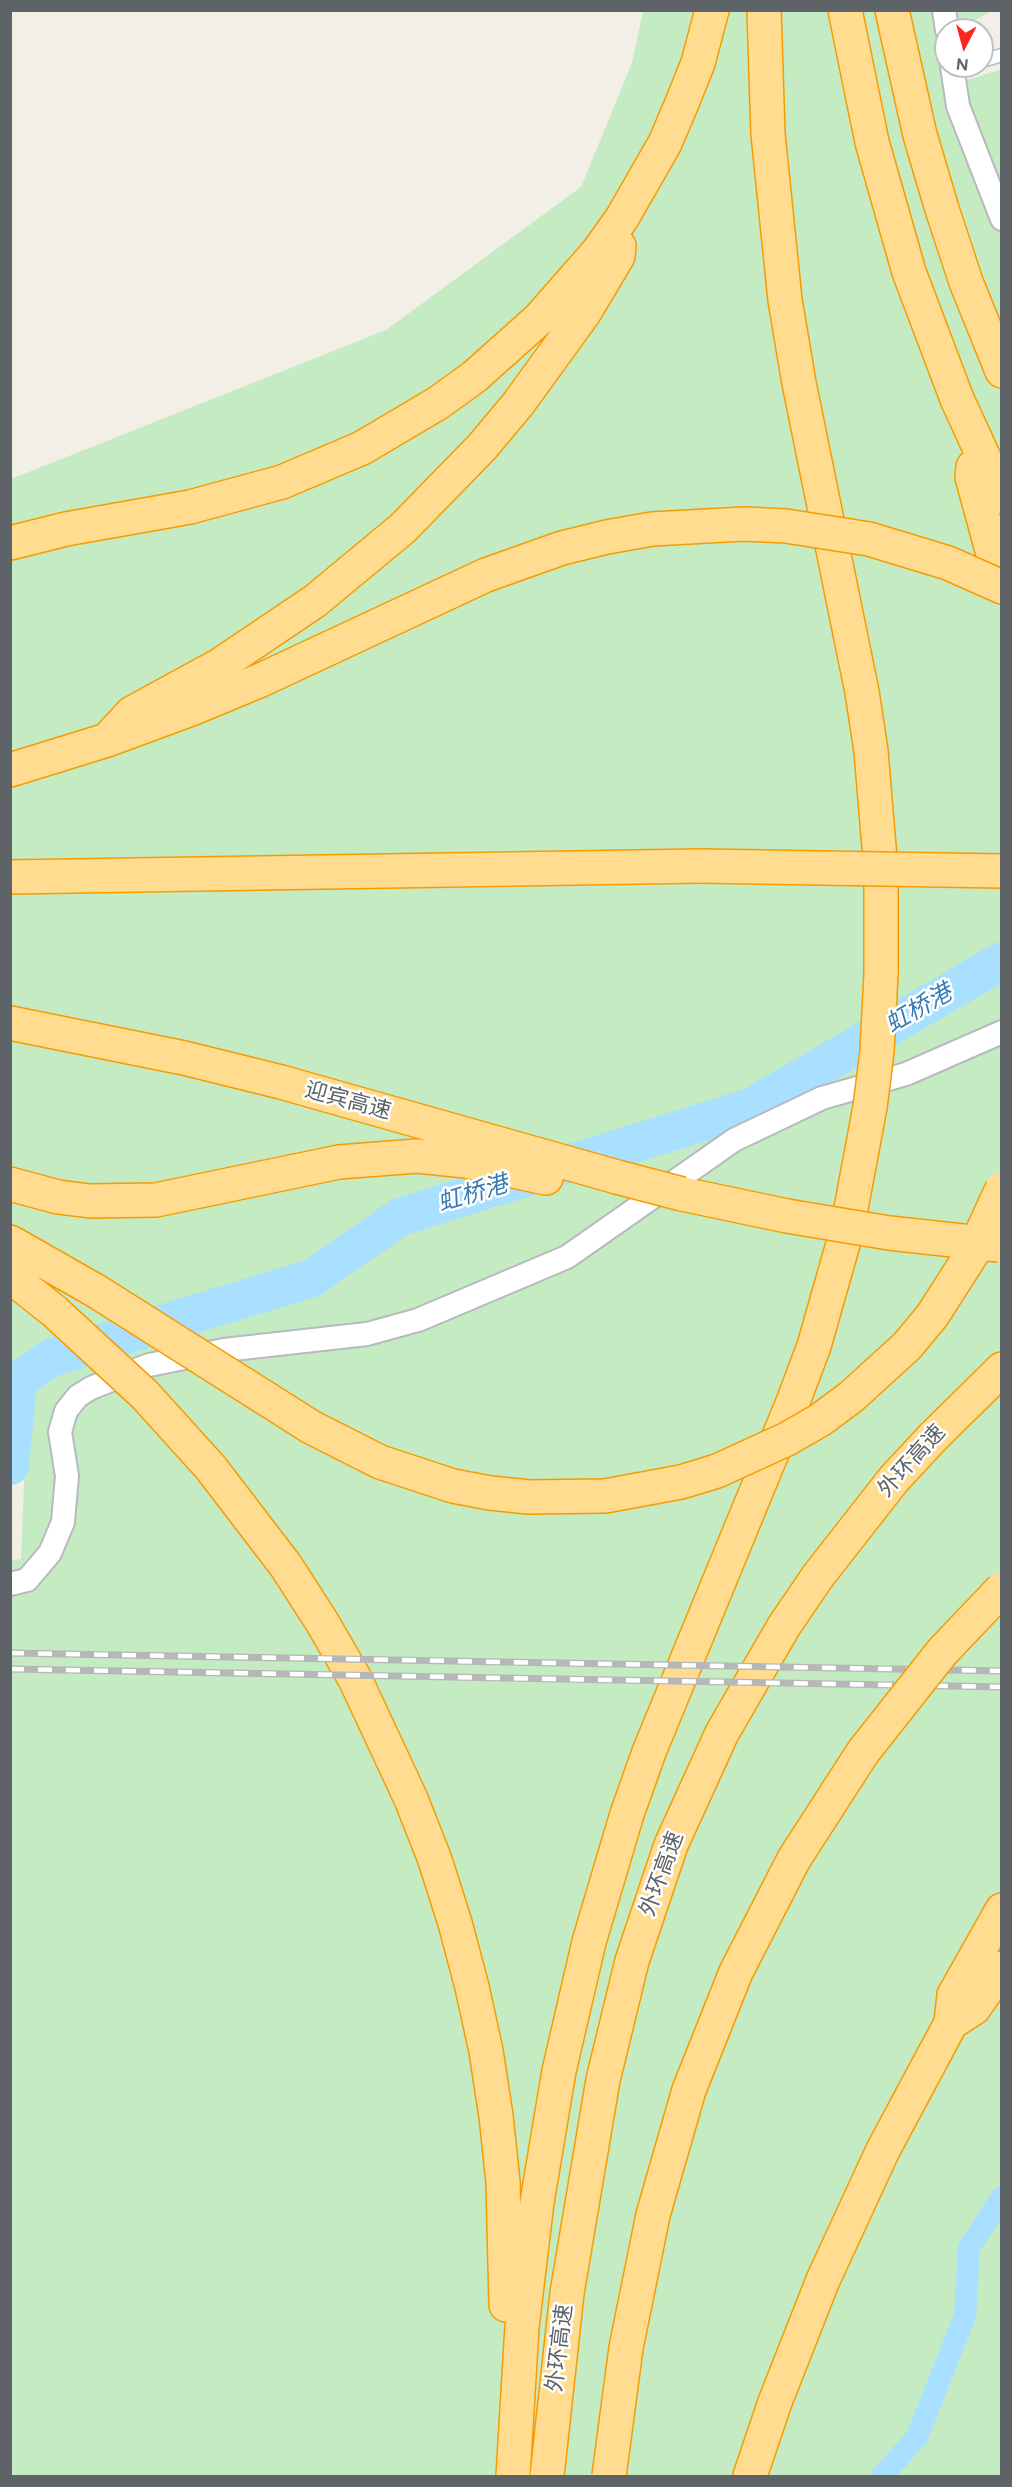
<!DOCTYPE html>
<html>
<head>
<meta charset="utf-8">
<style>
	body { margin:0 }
	#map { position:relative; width:1012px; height:2487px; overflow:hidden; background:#f2efe7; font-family:Figtree,sans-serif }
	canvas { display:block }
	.frame { position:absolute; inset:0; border:12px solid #5e6368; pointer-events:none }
	.north { position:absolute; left:934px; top:18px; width:60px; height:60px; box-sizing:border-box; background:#fff; border:2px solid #bfc1c3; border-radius:50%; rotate:186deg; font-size:16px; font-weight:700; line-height:24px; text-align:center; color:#5e6368 }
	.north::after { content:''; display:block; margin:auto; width:21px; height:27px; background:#fb2723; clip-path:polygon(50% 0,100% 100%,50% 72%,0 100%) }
</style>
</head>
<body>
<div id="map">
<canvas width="1012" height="2487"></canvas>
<div class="frame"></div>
<div class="north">N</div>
</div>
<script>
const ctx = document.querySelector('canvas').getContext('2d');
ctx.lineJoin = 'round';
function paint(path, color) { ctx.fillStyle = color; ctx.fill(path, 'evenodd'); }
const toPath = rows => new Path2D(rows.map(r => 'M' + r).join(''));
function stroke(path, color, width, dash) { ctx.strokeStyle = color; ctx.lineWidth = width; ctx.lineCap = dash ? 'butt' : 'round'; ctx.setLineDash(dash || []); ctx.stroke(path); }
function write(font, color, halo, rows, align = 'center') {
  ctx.font = font + ' Figtree,"Noto Sans SC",sans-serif'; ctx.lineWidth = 5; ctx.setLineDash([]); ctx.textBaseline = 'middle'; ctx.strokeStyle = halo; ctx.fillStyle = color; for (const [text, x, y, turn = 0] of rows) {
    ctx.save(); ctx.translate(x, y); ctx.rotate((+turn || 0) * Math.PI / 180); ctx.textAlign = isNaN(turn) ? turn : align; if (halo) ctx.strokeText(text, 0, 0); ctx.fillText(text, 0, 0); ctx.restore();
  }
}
const green = toPath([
	[952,10,992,11,957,30],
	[643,11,933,11,945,87,1002,69,1001,2476,11,2476,10,1560,21,1559,26,1434,10,1422,11,479,386,330,581,187,632,63]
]);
const canal = toPath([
	[882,2476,917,2437,965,2316,969,2248,1002,2197]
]);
const river = toPath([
	[10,1466,18,1381,51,1358,312,1278,400,1217,751,1107,1002,961]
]);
const lane = toPath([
	[982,61,1002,55],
	[953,71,968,66]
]);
const street = toPath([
	[944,10,947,30],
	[952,66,958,106,1002,219],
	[10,1584,27,1580,50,1553,63,1522,67,1476,60,1432,66,1411,78,1396,91,1388,149,1365,224,1350,367,1334,418,1320,567,1257,734,1140,822,1098,906,1074,1002,1032]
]);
const highway = toPath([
	[764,10,768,134,785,300,799,383,862,692,871,751,881,871,881,974],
	[845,10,872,142,909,272,957,399,1002,497],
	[892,10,920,135,942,209,966,282,1002,371],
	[973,467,972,477,1002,587],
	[10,543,66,529,190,507,282,482,362,448,438,403,474,377,539,319,597,253,622,218,665,143,682,103,698,63,712,10],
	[107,740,132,713,220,665,315,601,403,528,482,447,518,404,584,313,618,256,619,246],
	[10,770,107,740,191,709,261,680,486,575],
	[10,877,701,866],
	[10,1023,184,1058,281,1082,617,1177],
	[10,1184,58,1197,90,1201,156,1200,339,1162,417,1156,466,1161,546,1178],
	[682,1194,787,1216],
	[10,1242,96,1291],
	[10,1276,54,1311],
	[145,1395,211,1468,286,1566,322,1622,355,1679,411,1799,435,1860,455,1923,472,1987,486,2051,496,2116,503,2182,506,2305],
	[951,2023,974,2008,1002,1968],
	[513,2476,522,2327,537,2202,559,2071,589,1942,627,1814,649,1752,793,1402,814,1346,847,1230,870,1107],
	[547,2476,567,2293,603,2080,632,1961,671,1845,722,1733,784,1626,818,1576,894,1479,933,1437,1002,1369],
	[750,2476,775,2402,823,2280,883,2150,951,2023,954,1995,1002,1910]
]);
const rail = toPath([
	[10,1653,1002,1671],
	[10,1669,1002,1687]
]);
const highwayBridge = toPath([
	[486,575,562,548,607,537,652,529,744,524,786,526,869,539,948,563,1002,587],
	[701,866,1002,871],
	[870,1107,877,1052,881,974],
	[617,1177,682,1194],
	[787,1216,889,1233,999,1245],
	[96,1291,311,1427,380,1462,453,1486,490,1493,529,1497,605,1496,681,1482,717,1471,787,1439,820,1420,851,1397,907,1346,932,1316,973,1252,1002,1189],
	[54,1311,145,1395],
	[609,2476,626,2348,653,2215,689,2090,736,1972,794,1859,863,1752,942,1652,1002,1589]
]);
const streetNames = [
	["迎宾高速",348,1101,15],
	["外环高速",912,1461,-48],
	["外环高速",662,1874,-70],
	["外环高速",560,2348,-83]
];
const waterNames = [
	["虹桥港",919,1009,-30],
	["虹桥港",473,1194,-17]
];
paint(green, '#c4ebc1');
stroke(canal, '#a9dfff', 22);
stroke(river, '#a9dfff', 38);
stroke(lane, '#b7babe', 15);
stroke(street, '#b7babe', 26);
stroke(highway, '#f89b00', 36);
stroke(lane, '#fff', 12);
stroke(street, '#fff', 22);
stroke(highway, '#ffdc90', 33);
stroke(rail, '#b6b7b8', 7);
stroke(rail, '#fff', 4.5, [14]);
stroke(highwayBridge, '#f89b00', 36, []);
stroke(highwayBridge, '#ffdc90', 33);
write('22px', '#5e6368', '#fff', streetNames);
write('italic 24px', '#377bb3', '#fff', waterNames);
</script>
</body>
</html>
